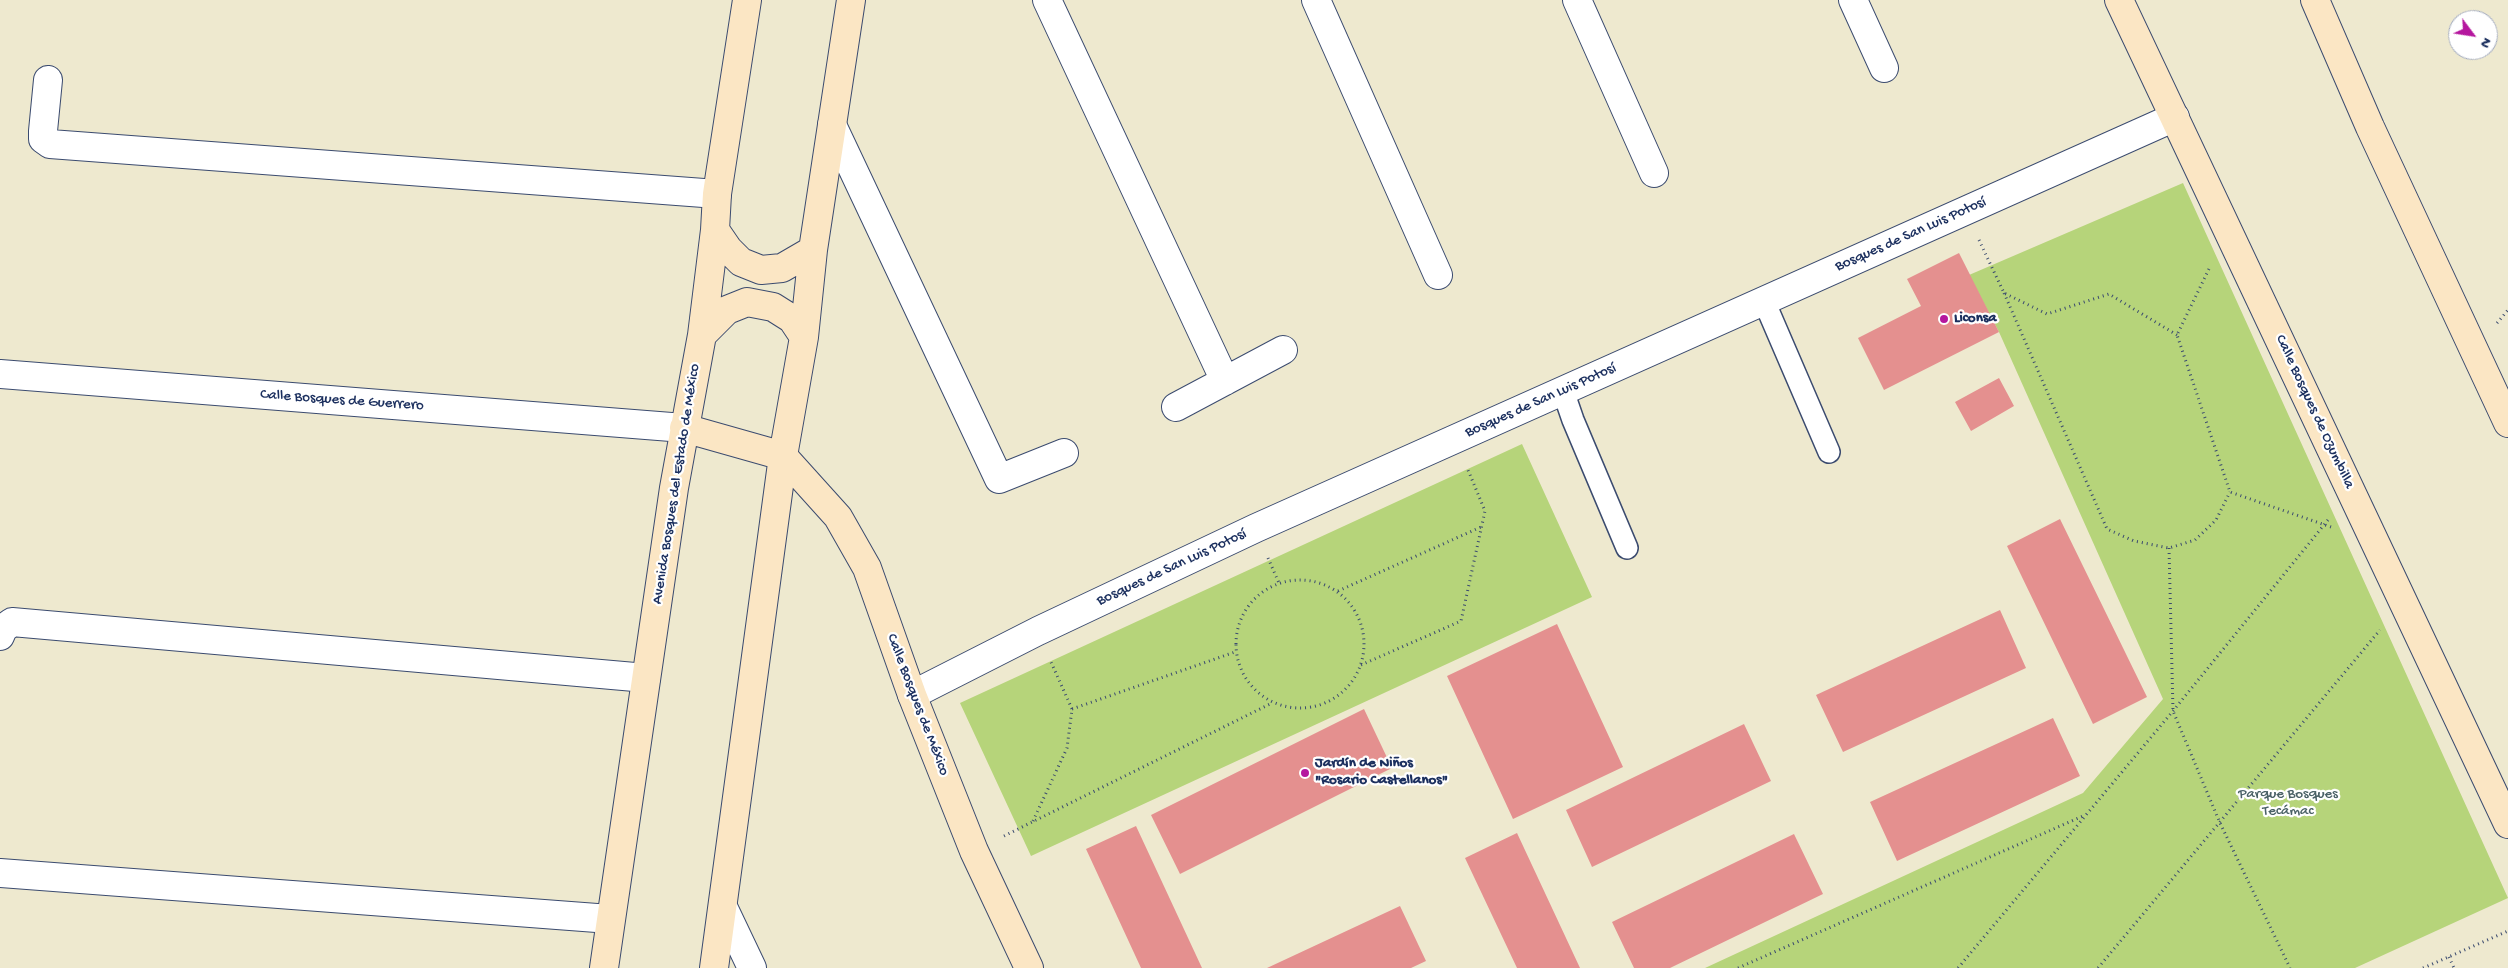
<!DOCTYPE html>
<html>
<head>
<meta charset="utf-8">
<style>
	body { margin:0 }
	#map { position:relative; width:2508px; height:968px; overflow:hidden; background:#eee9cf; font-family:"Gochi Hand",sans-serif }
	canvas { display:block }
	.north { position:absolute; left:2448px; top:10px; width:50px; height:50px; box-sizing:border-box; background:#fff; border:1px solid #a4acbf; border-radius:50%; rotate:121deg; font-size:14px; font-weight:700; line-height:20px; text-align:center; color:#1b2f5e }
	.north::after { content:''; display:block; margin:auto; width:18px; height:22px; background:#b5179e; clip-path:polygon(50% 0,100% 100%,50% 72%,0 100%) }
</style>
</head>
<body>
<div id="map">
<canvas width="2508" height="968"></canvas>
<div class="north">N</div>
</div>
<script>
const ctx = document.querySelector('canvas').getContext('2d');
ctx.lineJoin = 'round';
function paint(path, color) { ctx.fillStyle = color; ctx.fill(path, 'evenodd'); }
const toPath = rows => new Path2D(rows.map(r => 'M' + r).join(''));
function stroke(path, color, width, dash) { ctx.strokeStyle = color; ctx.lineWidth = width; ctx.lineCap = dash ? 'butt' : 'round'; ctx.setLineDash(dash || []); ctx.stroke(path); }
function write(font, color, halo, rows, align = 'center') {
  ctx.font = font + ' "Gochi Hand",sans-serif'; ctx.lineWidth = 4.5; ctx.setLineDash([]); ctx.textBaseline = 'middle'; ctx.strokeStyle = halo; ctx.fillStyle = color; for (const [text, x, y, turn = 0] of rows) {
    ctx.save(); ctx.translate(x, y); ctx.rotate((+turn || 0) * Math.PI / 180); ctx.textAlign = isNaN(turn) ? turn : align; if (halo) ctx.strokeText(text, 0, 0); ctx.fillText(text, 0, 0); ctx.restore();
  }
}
const green = toPath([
	[2183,183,2508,898,2355,968,1705,968,2083,793,2163,699,1999,332,1969,275],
	[1522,444,1592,597,1031,856,960,703]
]);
const building = toPath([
	[1959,253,1999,332,1884,390,1858,338,1921,306,1907,279],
	[1999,378,2014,406,1971,431,1955,402],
	[2060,519,2147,697,2093,724,2007,546],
	[2000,610,2026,668,1843,752,1816,695],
	[1557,624,1623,767,1513,819,1447,676],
	[1364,709,1392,768,1180,874,1151,815],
	[2053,718,2080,776,1897,861,1870,802],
	[1744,724,1771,781,1592,867,1566,810],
	[1136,826,1202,968,1141,968,1086,849],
	[1517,833,1580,968,1517,968,1465,858],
	[1794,834,1823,894,1670,968,1634,968,1612,922],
	[1400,906,1426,961,1411,968,1267,968]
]);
const path = toPath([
	[1979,240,2004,293,2047,314,2109,294,2177,335],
	[2209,269,2177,335,2230,492,2331,527],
	[2004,293,2107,529,2134,541,2169,548,2195,540,2216,520,2230,492],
	[2497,323,2508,310],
	[2169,548,2173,711,2220,823,2290,968],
	[1268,558,1279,583],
	'1236 644a64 64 0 1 1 128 0a64 64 0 1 1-128 0Z',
	[1338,591,1481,527],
	[1361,665,1461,621,1485,511,1468,470],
	[1072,709,1235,652],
	[1033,821,1067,748,1072,709,1051,662],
	[1004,836,1272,703],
	[2449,957,2454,968],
	[1738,968,2083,816],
	[1958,968,2173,711,2328,520],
	[2098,968,2380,630],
	[2423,968,2508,931]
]);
const lane = toPath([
	[1764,301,1829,452],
	[1563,391,1573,420,1627,548]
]);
const street = toPath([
	[1047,0,1225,381],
	[1316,0,1438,275],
	[1577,0,1654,173],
	[1853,0,1884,68],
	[48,80,43,131,43,139,50,144,717,194],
	[832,125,999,479,1064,453],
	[0,374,684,428],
	[1176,407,1283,350],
	[0,636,3,629,12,622,646,678],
	[912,695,1038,631,1256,528,2175,117],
	[0,873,610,919],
	[723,907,752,968]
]);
const secondary = toPath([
	[2119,0,2508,824],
	[2315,0,2370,127,2508,423],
	[715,230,728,249,741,262,761,270,782,268,813,250],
	[702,335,727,310,747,302,773,307,792,319,804,337],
	[684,428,783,456,838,517,867,568,912,695,974,851,1029,968],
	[604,968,674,488,702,335,715,230,717,194,747,0],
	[714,968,783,456,804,337,813,250,851,0]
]);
const markers = [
	[1944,319,5,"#b5179e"],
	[1305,773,5,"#b5179e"]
];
const streetNames = [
	["Bosques de San Luis Potosí",1911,235,-24],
	["Calle Bosques de Guerrero",342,401,4],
	["Bosques de San Luis Potosí",1541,401,-24],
	["Calle Bosques de Ozumbilla",2314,412,65],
	["Avenida Bosques del Estado de México",677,484,-81],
	["Bosques de San Luis Potosí",1172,568,-25],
	["Calle Bosques de México",917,705,69]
];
const poiNames = [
	["Liconsa",1954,319],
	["Jardín de Niños",1315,764],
	["\"Rosario Castellanos\"",1315,781]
];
const parkNames = [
	["Parque Bosques",2288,795],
	["Tecámac",2288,812]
];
paint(green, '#b6d47a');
paint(building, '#e4908f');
stroke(lane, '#3b4b6f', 24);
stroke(street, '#3b4b6f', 30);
stroke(secondary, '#3b4b6f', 30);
stroke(path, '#3b4b6f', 3, [1, 4]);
stroke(lane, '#fff', 21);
stroke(street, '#fff', 28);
stroke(secondary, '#fbe6c4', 28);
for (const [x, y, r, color] of markers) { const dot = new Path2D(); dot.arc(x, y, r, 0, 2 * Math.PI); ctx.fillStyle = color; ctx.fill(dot); stroke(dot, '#fff', 2); }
write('15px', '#1b2f5e', '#fff', streetNames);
write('bold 15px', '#1b2f5e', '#fff', poiNames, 'left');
write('15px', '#4a6166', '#fff', parkNames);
</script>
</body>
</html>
